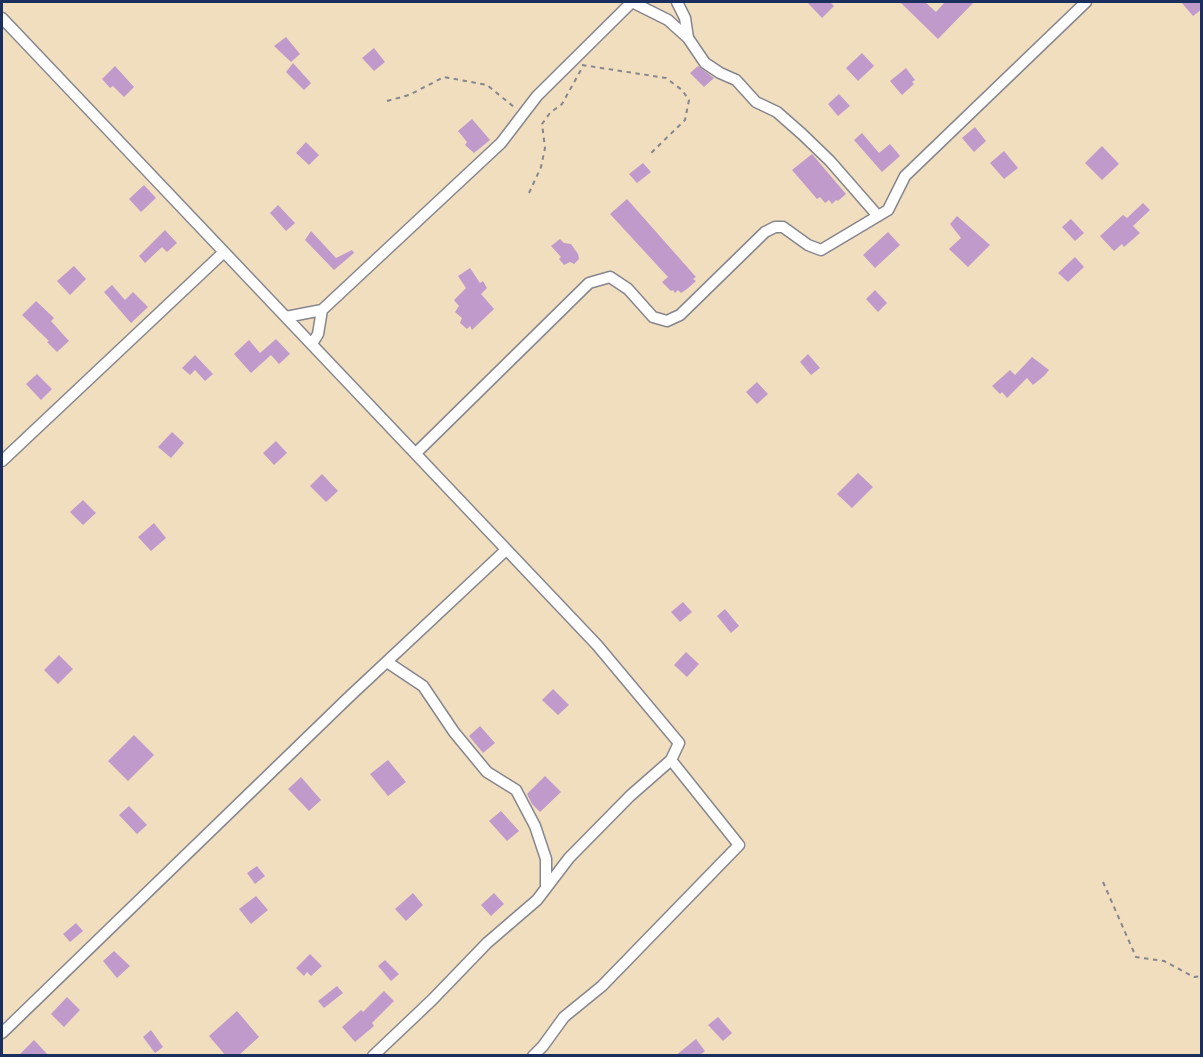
<!DOCTYPE html>
<html>
<head>
<meta charset="utf-8">
<style>
	body { margin:0 }
	#map { position:relative; width:1203px; height:1057px; overflow:hidden; background:#f1debf; font-family:"Gochi Hand",sans-serif }
	canvas { display:block }
	.frame { position:absolute; inset:0; border:3px solid #1b2f5e; pointer-events:none }
</style>
</head>
<body>
<div id="map">
<canvas width="1203" height="1057"></canvas>
<div class="frame"></div>
</div>
<script>
const ctx = document.querySelector('canvas').getContext('2d');
ctx.lineJoin = 'round';
function paint(path, color) { ctx.fillStyle = color; ctx.fill(path, 'evenodd'); }
const toPath = rows => new Path2D(rows.map(r => 'M' + r).join(''));
function stroke(path, color, width, dash) { ctx.strokeStyle = color; ctx.lineWidth = width; ctx.lineCap = dash ? 'butt' : 'round'; ctx.setLineDash(dash || []); ctx.stroke(path); }
const building = toPath([
	[807,2,830,2,834,6,822,18],
	[900,2,925,2,936,12,945,2,974,2,938,39],
	[1181,2,1202,2,1202,9,1193,16],
	[286,37,300,54,291,62,274,46],
	[374,48,385,62,374,71,362,58],
	[862,53,874,66,858,81,846,68],
	[293,63,311,83,304,90,286,72],
	[115,66,134,87,124,97,113,86,110,88,102,79],
	[698,66,714,78,704,87,690,73],
	[906,68,915,80,912,82,914,84,902,95,890,81],
	[839,94,850,106,838,116,828,104],
	[472,119,490,140,474,153,465,145,467,142,458,131],
	[975,127,986,141,974,152,962,138],
	[862,133,879,153,890,144,900,156,882,172,854,140],
	[306,142,319,155,309,165,296,153],
	[1102,146,1119,164,1102,180,1085,163],
	[1004,151,1018,168,1004,179,990,163],
	[812,154,846,194,838,201,836,200,832,204,829,200,825,203,820,197,817,199,792,170],
	[643,163,651,172,637,183,629,174],
	[144,185,156,198,141,212,129,199],
	[627,199,696,277,693,279,696,281,687,289,681,293,678,290,675,293,673,290,671,291,662,282,668,277,610,214],
	[1143,203,1150,210,1133,226,1140,233,1124,247,1122,244,1114,251,1100,236,1123,215,1127,218],
	[278,205,295,223,286,231,270,213],
	[957,216,990,245,968,267,949,249,961,238,950,224],
	[1071,219,1084,233,1075,241,1062,227],
	[165,230,177,243,167,252,162,247,145,263,139,256],
	[311,231,336,258,352,250,354,253,334,270,305,240],
	[888,232,900,245,875,268,863,255],
	[560,239,564,243,571,244,578,254,579,259,574,264,570,262,564,265,559,259,561,257,551,246],
	[1075,257,1084,267,1068,282,1058,273],
	[74,266,86,279,70,295,57,281],
	[470,268,480,283,483,281,487,288,481,294,494,309,472,330,470,326,467,329,460,323,462,318,455,312,459,306,454,300,466,288,458,276],
	[112,285,125,300,133,292,148,307,131,323,104,292],
	[875,290,887,303,878,312,866,299],
	[36,301,54,318,51,321,69,341,57,352,47,342,49,341,22,315],
	[276,339,290,354,279,364,271,355,251,373,234,354,249,340,260,353],
	[808,354,820,368,811,375,800,362],
	[195,355,213,374,205,381,195,370,190,375,182,368],
	[1032,357,1049,370,1044,376,1033,385,1027,378,1007,398,1002,392,1000,394,992,386,1010,370,1015,375],
	[37,374,52,389,41,400,26,384],
	[757,382,768,394,757,404,746,392],
	[172,432,184,443,171,458,158,447],
	[276,441,287,453,274,465,263,453],
	[858,473,873,487,852,508,837,494],
	[322,474,338,491,326,502,310,486],
	[83,500,96,513,83,525,70,512],
	[154,523,166,538,151,551,138,537],
	[683,602,692,612,680,622,671,612],
	[725,609,739,626,731,633,717,616],
	[686,652,699,664,687,677,674,665],
	[59,655,73,669,58,684,44,670],
	[553,689,569,705,558,715,542,700],
	[480,726,495,743,483,753,469,736],
	[134,735,154,755,128,781,108,761],
	[388,760,406,782,388,796,370,774],
	[545,776,561,792,540,812,532,804,527,794],
	[301,777,321,800,309,811,288,789],
	[129,806,147,825,137,834,119,815],
	[501,811,519,831,507,841,489,821],
	[257,866,265,876,255,884,247,873],
	[413,893,423,905,406,921,395,909],
	[494,893,504,904,491,916,481,905],
	[256,896,268,910,251,924,239,909],
	[76,923,83,931,70,942,63,934],
	[114,951,130,966,117,978,103,961],
	[310,954,322,966,311,976,307,972,304,976,296,968],
	[385,960,399,974,391,981,378,966],
	[337,986,343,993,324,1008,318,1001],
	[384,991,394,1001,372,1023,374,1026,355,1042,342,1027,361,1010,363,1012],
	[67,997,80,1010,64,1027,51,1014],
	[237,1011,259,1037,238,1056,226,1056,209,1036],
	[718,1017,732,1033,723,1041,708,1025],
	[151,1030,163,1047,155,1053,143,1037],
	[696,1039,705,1051,699,1056,675,1056],
	[34,1040,49,1056,18,1056]
]);
const path = toPath([
	[582,65,666,78,682,90,689,100,685,120,649,155],
	[387,101,409,95,444,77,487,85,514,107],
	[529,193,541,167,545,148,542,124,550,113,562,104,582,68],
	[1103,882,1136,957,1164,961,1194,977,1202,976]
]);
const minor = toPath([
	[677,2,685,18,688,38],
	[2,18,597,645,679,743,671,760,739,845,602,986,564,1017,543,1046,533,1056],
	[286,317,322,310,501,143,537,96,632,2,668,20,688,38,705,63,720,73,736,80,756,102,777,112,802,134,830,161,878,216],
	[312,344,318,334,322,310],
	[416,453,589,283,610,277,628,289,653,317,667,321,680,315,765,232,775,227,783,227,808,245,821,250,888,210,905,176,1086,2],
	[2,461,224,252],
	[387,662,423,686,454,732,487,772,516,790,535,826,546,859,546,887],
	[2,1033,349,697,506,550],
	[373,1056,432,1000,487,943,537,900,569,858,630,796,671,760]
]);
paint(building, '#c09acb');
stroke(minor, '#86868e', 13);
stroke(path, '#86868e', 2, [4.5, 4.5]);
stroke(minor, '#fff', 10);
</script>
</body>
</html>
